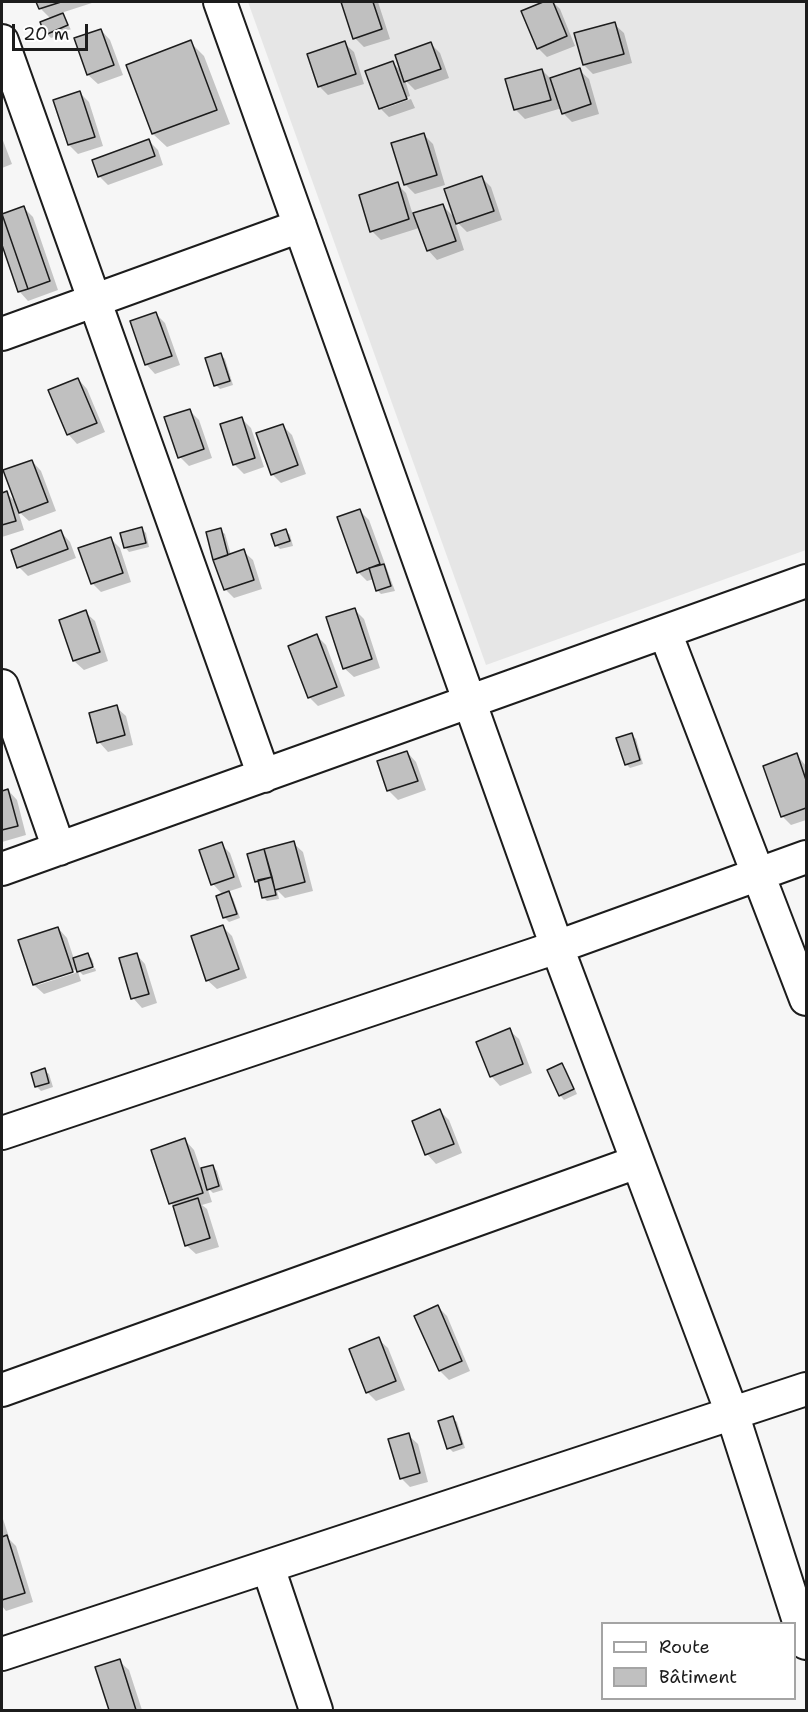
<!DOCTYPE html>
<html>
<head>
<meta charset="utf-8">
<style>
	body { margin:0 }
	#map { position:relative; width:808px; height:1712px; overflow:hidden; background:#f6f6f6; font-family:"Shantell Sans",sans-serif }
	canvas { display:block }
	.frame { position:absolute; inset:0; border:3px solid #1c1c1c; pointer-events:none }
	.legend { position:absolute; left:601px; top:1622px; width:195px; height:78px; box-sizing:border-box; background:#fff; border:2px solid #a4a4a4; margin:0; padding:8px 10px; list-style:none; font-size:18px; color:#1c1c1c }
	.legend li { display:flex; align-items:center; gap:12px; height:30px }
	.legend b { width:30px; border:2px solid #a4a4a4 }
	.scale { position:absolute; left:12px; top:24px; width:76px; height:27px; box-sizing:border-box; border:3px solid #1c1c1c; border-top:0; padding-left:8px; font-size:18px; line-height:21px; white-space:nowrap; color:#1c1c1c; -webkit-text-stroke:4px #fff; paint-order:stroke }
</style>
</head>
<body>
<div id="map">
<canvas width="808" height="1712"></canvas>
<div class="frame"></div>
<ul class="legend">
<li><b style="height:8px;background:#fff"></b>Route</li>
<li><b style="height:16px;background:#c0c0c0"></b>Bâtiment</li>
</ul>
<div class="scale">20 m</div>
</div>
<script>
const ctx = document.querySelector('canvas').getContext('2d');
ctx.lineJoin = 'round';
function paint(path, color) { ctx.fillStyle = color; ctx.fill(path, 'evenodd'); }
const toPath = rows => new Path2D(rows.map(r => 'M' + r).join(''));
function stroke(path, color, width, dash) { ctx.strokeStyle = color; ctx.lineWidth = width; ctx.lineCap = dash ? 'butt' : 'round'; ctx.setLineDash(dash || []); ctx.stroke(path); }
const built = toPath([
	[248,2,806,2,806,550,486,665]
]);
const shadow = toPath([
	[38,2,95,2,61,13,66,19,71,30,51,38,47,34,51,19,40,8],
	[343,2,378,2,390,39,364,47,355,38],
	[547,2,553,2,560,9,575,46,547,57,538,48,523,12],
	[614,24,624,33,632,63,593,74,584,65],
	[101,30,110,40,123,75,98,84,88,75],
	[190,42,204,56,230,124,167,147,153,134],
	[344,43,354,52,364,84,328,95,319,86],
	[431,44,440,53,449,78,415,90,405,80,410,96,383,106,383,109,411,99,415,108,389,117,380,108,393,63,403,73],
	[542,70,551,79,579,70,589,79,599,114,572,122,563,113,562,108,525,119,515,109],
	[80,93,89,102,103,146,78,154,69,145],
	[423,134,433,144,445,185,415,194,405,184],
	[2,138,12,164,2,168],
	[149,141,158,150,163,165,108,185,99,176],
	[482,178,491,187,502,220,467,232,454,219,464,250,437,260,428,250,419,228,381,240,372,231,397,184,406,193,413,215,443,206,456,219],
	[24,208,33,217,58,290,28,301,19,291,2,241,2,216],
	[156,314,165,323,180,365,155,374,146,364],
	[221,355,225,359,233,385,220,389,216,385],
	[78,379,87,389,105,432,77,444,68,434],
	[189,410,199,420,212,458,189,466,180,457],
	[242,419,251,428,264,467,244,474,234,464],
	[282,425,292,435,306,474,281,483,272,474],
	[32,461,41,471,56,511,29,521,18,511,24,530,2,537,2,494,7,493,16,503],
	[360,511,369,520,395,591,381,594,377,590,374,579,367,581,358,572],
	[142,529,146,533,149,547,129,552,125,547],
	[220,530,225,534,231,555,243,551,253,560,262,589,234,598,225,589],
	[286,531,290,535,293,546,280,549,276,545],
	[61,532,70,542,76,558,28,576,19,567],
	[110,538,120,548,131,582,101,592,92,583],
	[355,610,364,619,380,668,354,677,344,668],
	[85,612,95,621,108,661,84,670,74,661,61,621],
	[317,636,326,645,345,696,318,706,309,697],
	[116,707,126,716,133,745,108,752,99,742],
	[631,734,636,739,643,764,630,768,626,764],
	[407,752,416,762,426,790,398,800,388,790],
	[797,755,806,766,806,820,791,825,782,816],
	[8,790,17,800,26,835,2,842,2,792],
	[293,843,303,852,313,891,285,898,277,890,279,899,267,901,263,897,260,885,256,881],
	[221,844,230,853,242,887,227,892,233,898,240,918,229,922,225,918,218,897,223,895,213,884],
	[223,927,232,936,247,978,217,989,207,980],
	[58,928,67,938,74,959,88,955,92,959,94,965,80,969,80,968,38,982,38,985,78,972,81,981,44,994,34,985],
	[136,954,145,964,157,1003,142,1008,133,998],
	[95,968,96,971,83,975,80,972],
	[509,1030,519,1039,532,1073,500,1086,491,1076],
	[562,1065,566,1069,577,1094,564,1100,560,1095],
	[44,1070,49,1074,53,1087,41,1091,36,1086],
	[440,1111,449,1120,462,1153,436,1164,427,1154],
	[185,1140,194,1150,201,1170,213,1166,217,1171,223,1190,213,1193,207,1187,212,1202,202,1205,207,1209,219,1247,196,1254,186,1245,174,1207,171,1203],
	[438,1307,447,1316,470,1371,449,1380,440,1371],
	[378,1339,388,1348,405,1390,376,1401,367,1392],
	[452,1418,457,1422,465,1448,453,1452,449,1448],
	[408,1435,418,1444,428,1482,410,1487,401,1478],
	[2,1516,9,1537,7,1537,16,1546,33,1602,6,1611,2,1606],
	[119,1661,129,1670,142,1710,110,1710,97,1668]
]);
const building = toPath([
	[36,2,61,2,39,9,36,2],
	[341,2,373,2,382,29,353,39,341,2],
	[543,2,553,2,567,36,537,49,521,11,543,2],
	[63,13,68,25,45,35,40,22,63,13],
	[615,22,624,54,583,65,574,33,615,22],
	[101,29,114,65,87,75,74,38,101,29],
	[191,40,217,110,152,134,126,65,191,40],
	[345,41,356,74,318,87,307,54,345,41],
	[431,42,441,69,404,82,395,55,431,42],
	[393,61,407,99,379,109,365,71,393,61],
	[580,68,591,104,562,114,550,78,580,68],
	[542,69,551,100,514,110,505,79,542,69],
	[80,91,95,137,68,145,53,100,80,91],
	[424,133,437,175,404,185,391,143,424,133],
	[149,139,155,156,98,177,92,160,149,139],
	[482,176,494,211,456,224,444,189,482,176],
	[398,182,409,219,370,232,359,195,398,182],
	[443,204,456,241,427,251,413,213,443,204],
	[24,206,50,281,28,289,2,214,24,206],
	[2,214,28,289,18,292,2,245,2,214],
	[156,312,172,356,145,365,130,321,156,312],
	[221,353,230,381,214,386,205,358,221,353],
	[78,378,97,423,67,435,48,390,78,378],
	[190,409,204,449,178,458,164,417,190,409],
	[242,417,255,458,233,465,220,424,242,417],
	[283,424,298,465,271,475,256,433,283,424],
	[32,460,48,502,19,513,3,470,32,460],
	[7,491,16,521,2,525,2,493,7,491],
	[360,509,380,564,357,573,337,517,360,509],
	[142,527,146,543,124,548,120,533,142,527],
	[221,528,228,555,213,560,206,532,221,528],
	[286,529,290,541,275,546,271,534,286,529],
	[61,530,68,549,17,568,11,550,61,530],
	[111,537,123,573,91,584,78,548,111,537],
	[244,549,254,580,224,590,213,560,244,549],
	[384,564,391,586,376,591,369,568,384,564],
	[355,608,372,659,343,669,326,617,355,608],
	[86,610,100,652,73,661,59,620,86,610],
	[317,634,337,687,308,698,288,646,317,634],
	[117,705,125,735,97,743,89,713,117,705],
	[632,733,640,760,625,765,616,738,632,733],
	[407,751,418,781,387,791,377,761,407,751],
	[797,753,806,780,806,808,781,817,763,766,797,753],
	[8,789,18,826,2,830,2,791,8,789],
	[294,841,305,882,275,890,264,849,294,841],
	[222,842,234,877,211,885,199,850,222,842],
	[264,849,272,877,255,882,247,854,264,849],
	[272,877,276,895,262,898,258,880,272,877],
	[229,891,237,914,223,918,216,896,229,891],
	[223,925,239,969,206,981,191,936,223,925],
	[58,927,73,972,33,985,18,940,58,927],
	[88,953,93,967,77,972,73,958,88,953],
	[137,953,149,994,131,999,119,958,137,953],
	[510,1028,523,1064,490,1077,476,1042,510,1028],
	[562,1063,574,1089,559,1096,547,1070,562,1063],
	[45,1068,49,1083,35,1087,31,1073,45,1068],
	[440,1109,454,1144,425,1155,412,1121,440,1109],
	[185,1138,203,1193,169,1204,151,1150,185,1138],
	[213,1165,219,1186,207,1190,201,1168,213,1165],
	[198,1198,210,1238,185,1246,173,1206,198,1198],
	[438,1305,462,1361,439,1371,414,1316,438,1305],
	[379,1337,396,1381,366,1393,349,1349,379,1337],
	[453,1416,462,1444,447,1449,438,1421,453,1416],
	[409,1433,420,1473,400,1479,388,1439,409,1433],
	[7,1535,25,1593,2,1600,2,1537,7,1535],
	[120,1659,136,1710,109,1710,95,1667,120,1659]
]);
const minor = toPath([
	[220,2,557,947,732,1413,806,1643],
	[2,41,264,776],
	[2,334,300,226],
	[665,632,806,999],
	[2,686,59,849],
	[2,869,806,581],
	[2,1133,557,947,806,857],
	[2,1390,637,1162],
	[268,1567,316,1710],
	[2,1654,806,1389]
]);
paint(built, '#e6e6e6');
paint(shadow, '#0003');
paint(building, '#c0c0c0');
stroke(building, '#1c1c1c', 1.5);
stroke(minor, '#1c1c1c', 36);
stroke(minor, '#fff', 32);
</script>
</body>
</html>
